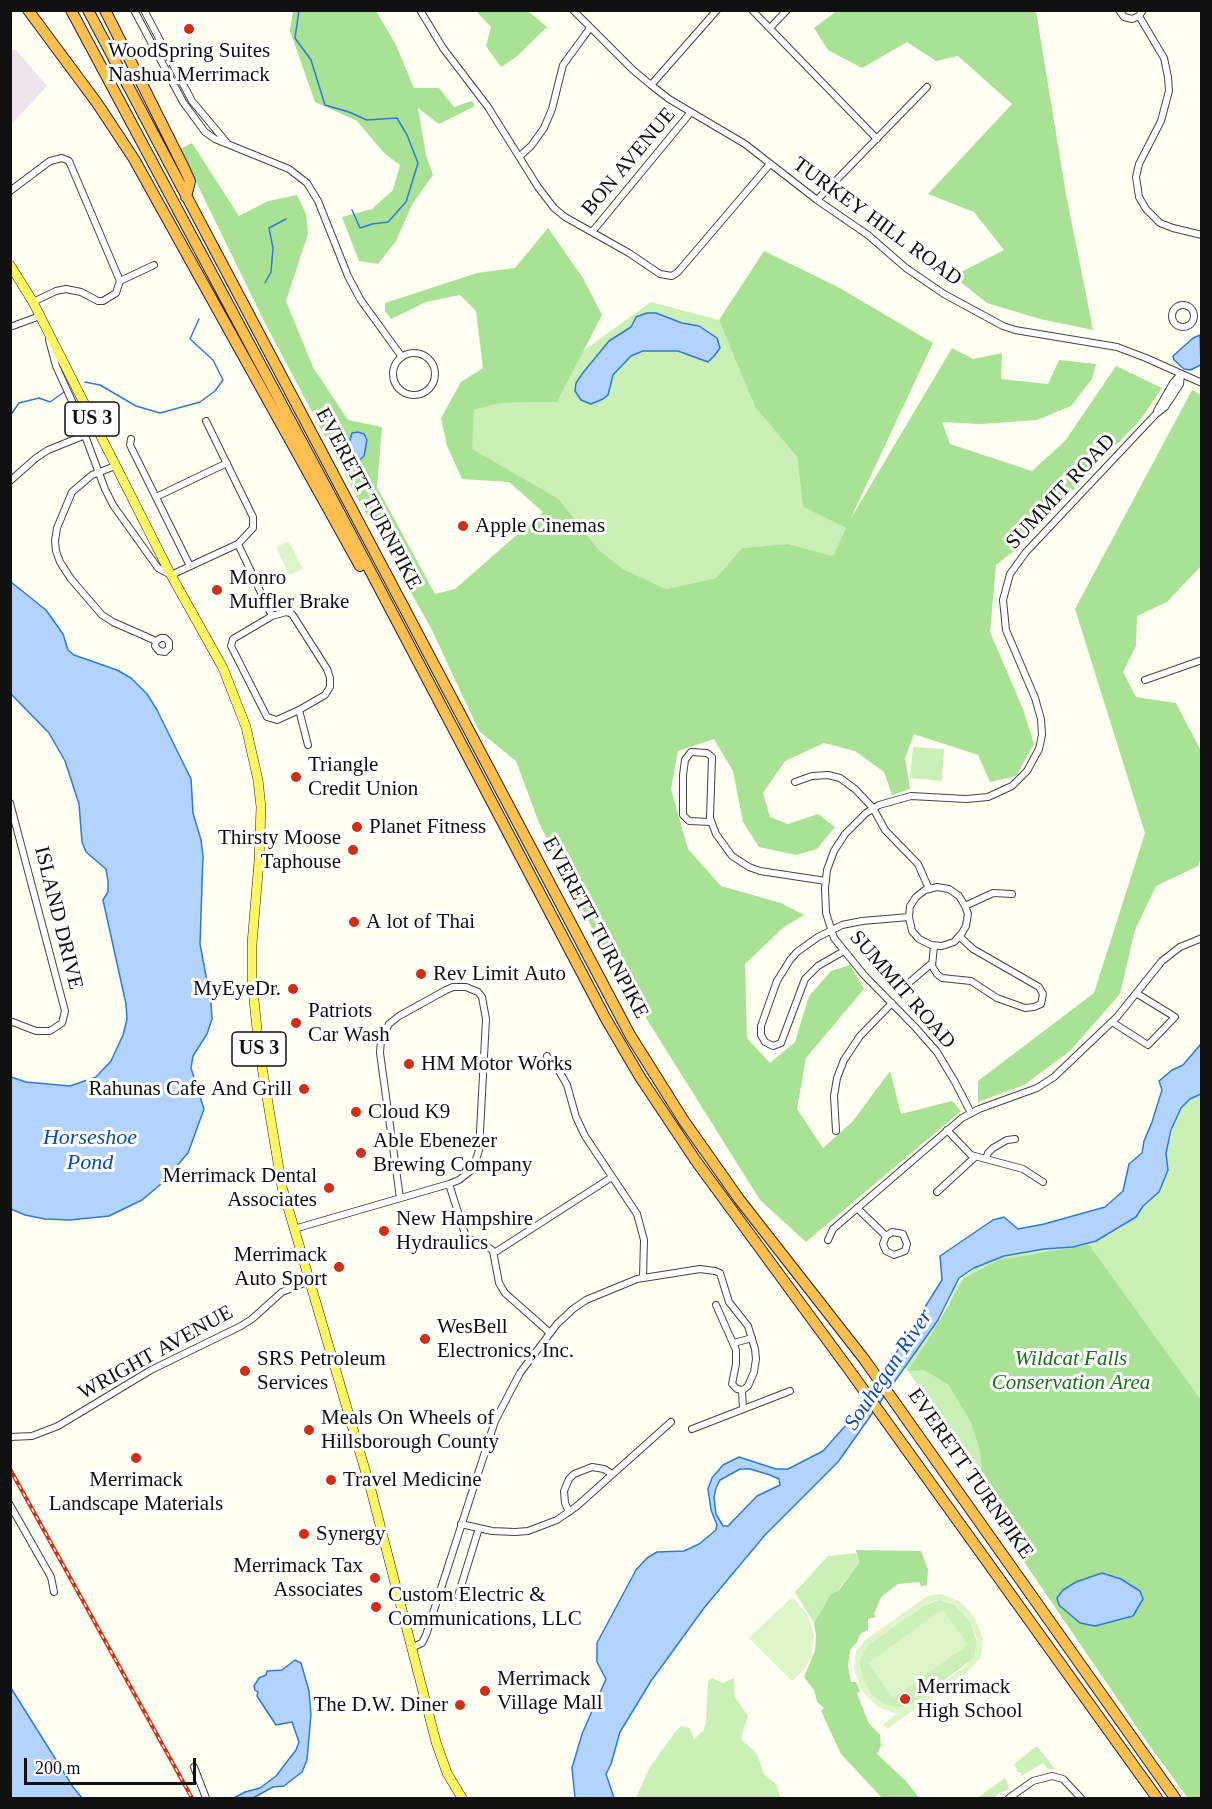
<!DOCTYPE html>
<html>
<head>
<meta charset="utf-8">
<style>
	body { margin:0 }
	#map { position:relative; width:1212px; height:1809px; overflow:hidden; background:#fffff2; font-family:Georgia,serif }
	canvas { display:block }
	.frame { position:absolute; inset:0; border:12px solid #101010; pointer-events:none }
	.scale { position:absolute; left:24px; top:1758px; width:172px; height:27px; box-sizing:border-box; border:3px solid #101010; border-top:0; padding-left:8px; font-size:18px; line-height:21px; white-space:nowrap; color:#101010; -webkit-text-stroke:4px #fff; paint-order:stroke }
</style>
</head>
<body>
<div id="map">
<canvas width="1212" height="1809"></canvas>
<div class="frame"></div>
<div class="scale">200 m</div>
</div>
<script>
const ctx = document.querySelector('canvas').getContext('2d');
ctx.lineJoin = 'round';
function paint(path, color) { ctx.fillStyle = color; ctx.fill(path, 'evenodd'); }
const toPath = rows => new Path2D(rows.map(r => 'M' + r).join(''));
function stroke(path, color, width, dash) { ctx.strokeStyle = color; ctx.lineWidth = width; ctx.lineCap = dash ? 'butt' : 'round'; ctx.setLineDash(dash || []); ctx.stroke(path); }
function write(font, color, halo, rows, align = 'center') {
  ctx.font = font + ' Georgia,serif'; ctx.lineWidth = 6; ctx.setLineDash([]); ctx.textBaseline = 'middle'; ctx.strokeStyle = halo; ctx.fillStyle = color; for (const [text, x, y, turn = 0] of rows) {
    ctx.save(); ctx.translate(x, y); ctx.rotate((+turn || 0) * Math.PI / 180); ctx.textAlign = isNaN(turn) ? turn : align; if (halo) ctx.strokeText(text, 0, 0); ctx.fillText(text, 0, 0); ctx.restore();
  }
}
const industrial = toPath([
	[11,50,16,50,47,86,11,125]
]);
const green = toPath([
	[651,302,719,320,755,407,797,457,803,507,846,528,833,556,788,544,742,548,716,578,666,589,623,569,598,549,559,499,471,449,473,410,500,403,557,402,583,351],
	[913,747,944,749,942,781,910,778],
	[1198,1095,1201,1097,1201,1768,904,1366,909,1360,914,1357,916,1346,941,1319,948,1309,954,1289,961,1280,979,1265,1001,1254,1100,1238,1118,1230,1127,1223,1167,1168,1164,1154,1172,1135,1174,1121,1179,1106,1192,1096],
	[856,1553,859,1563,838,1590,831,1594,814,1623,795,1592,828,1556],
	[939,1600,955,1605,970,1621,977,1642,974,1658,911,1705,898,1708,885,1705,872,1695,864,1682,859,1664,863,1651,871,1643,923,1606],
	[712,1678,723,1683,734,1678,735,1697,748,1716,742,1734,742,1740,757,1754,764,1774,777,1785,780,1798,636,1798,650,1767,676,1731,681,1726,690,1728,694,1739,703,1731,706,1723,708,1681],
	[1037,1746,1055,1769,1049,1770,1043,1763,1021,1776,1021,1773,1016,1771,1017,1769,1014,1764],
	[1005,1778,1009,1787,1007,1790,999,1793,994,1798,977,1798]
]);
const forest = toPath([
	[838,10,1036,11,1066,194,1093,330,1040,319,987,303,953,276,1004,250,974,212,928,194,1012,104,958,56,936,61,907,42,862,68,828,50,814,28],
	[293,11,376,11,395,43,414,88,439,88,454,107,472,101,475,106,439,124,418,108,426,155,433,175,413,203,396,241,378,264,359,261,342,217,372,209,393,190,400,165,384,153,357,121,315,102,290,31],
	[476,11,528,11,547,27,516,57,501,67,486,46,491,27],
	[192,143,239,216,268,201,297,195,306,214,308,234,286,301,313,367,348,420,382,427,377,487,435,594,455,589,543,512,509,482,462,479,447,446,441,418,461,382,483,368,476,311,460,295,426,302,391,319,385,311,385,303,477,273,515,268,548,228,583,278,602,315,557,402,500,403,474,410,472,449,559,499,598,549,623,569,666,589,716,578,742,548,788,544,833,556,846,528,803,507,797,457,755,407,719,320,764,251,838,287,933,343,850,520,952,348,973,359,1002,353,1001,379,1048,384,1059,360,1096,364,1092,379,1071,406,1037,420,980,424,942,422,950,444,1032,471,1065,441,1116,366,1162,388,1141,419,1020,546,996,565,990,632,1023,709,1034,744,1016,776,990,782,978,755,914,734,905,758,910,789,892,795,884,772,855,751,824,743,785,761,763,793,770,817,788,824,818,814,835,827,817,849,796,855,759,847,743,822,733,771,714,739,678,751,671,789,688,849,721,886,781,903,804,915,784,927,745,964,747,1038,770,1063,795,1042,809,996,831,971,850,965,864,989,806,1058,797,1109,823,1148,853,1121,890,1071,901,1114,952,1101,961,1111,806,1242,760,1200,601,946,539,823,516,761,479,731,431,628,358,499,264,321,180,149],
	[1192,390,1201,395,1201,566,1167,602,1137,616,1136,646,1123,672,1136,697,1176,703,1201,751,1201,857,1198,866,1156,886,1135,930,1120,994,1070,1051,1024,1085,978,1102,978,1081,1094,993,1145,833,1075,609],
	[1089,1245,1201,1400,1201,1798,1188,1798,1149,1745,986,1506,980,1451,971,1422,948,1384,924,1370,908,1371,930,1337,964,1278,999,1260],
	[856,1550,921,1551,928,1569,927,1585,921,1586,919,1582,898,1584,881,1597,874,1614,876,1617,868,1619,868,1630,861,1633,857,1642,850,1650,848,1666,851,1682,856,1682,860,1691,857,1693,868,1722,880,1735,881,1746,877,1754,906,1781,919,1798,882,1798,841,1754,821,1711,824,1708,817,1702,814,1690,804,1677,815,1651,816,1635,814,1623,831,1594,839,1590,859,1563]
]);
const pitch = toPath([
	[289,541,303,569,289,575,276,547],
	[61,885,64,898,45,902,42,890],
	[941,1594,959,1601,974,1616,983,1639,981,1657,971,1669,887,1729,883,1724,897,1714,878,1707,863,1692,854,1670,856,1651,864,1641,922,1600,930,1595],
	[936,1600,944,1601,955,1605,969,1619,977,1639,975,1655,966,1666,911,1705,901,1708,887,1706,872,1695,864,1682,859,1667,862,1653,871,1643,923,1606],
	[792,1597,808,1615,814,1634,811,1657,804,1670,792,1681,749,1638],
	[943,1609,968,1645,893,1698,868,1663]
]);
const water = toPath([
	[647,313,656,313,682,323,699,326,717,338,720,348,714,356,708,362,678,351,643,351,631,356,613,375,608,395,603,399,591,404,581,400,575,391,576,383,582,374,609,341,631,327,636,317,647,313],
	[1200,335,1201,365,1190,370,1184,369,1174,360,1173,356,1193,338,1200,335],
	[358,432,364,434,367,440,364,456,355,464,351,463,348,448,352,433,358,432],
	[11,582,46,610,63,634,68,650,74,655,117,670,131,678,147,694,157,710,191,779,193,813,201,840,203,856,200,944,211,1002,212,1019,207,1034,193,1056,191,1068,204,1109,188,1153,161,1184,142,1200,109,1216,70,1220,45,1219,25,1215,11,1209,11,1077,26,1082,70,1086,96,1077,111,1061,123,1035,127,1019,126,1004,103,900,108,892,108,881,106,869,86,852,82,842,79,804,65,761,49,733,11,694,11,582],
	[1200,1045,1201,1045,1201,1094,1190,1099,1181,1108,1171,1130,1166,1153,1168,1170,1159,1192,1143,1206,1136,1217,1096,1241,1073,1247,1044,1249,1004,1256,974,1268,959,1278,938,1320,838,1462,765,1535,704,1608,651,1681,620,1732,611,1764,606,1774,614,1798,575,1798,572,1768,582,1734,606,1679,597,1662,597,1643,636,1570,647,1558,657,1552,684,1551,699,1544,716,1530,717,1525,711,1510,708,1489,712,1478,723,1465,739,1457,776,1469,788,1469,823,1451,862,1407,942,1280,940,1256,993,1220,1004,1217,1018,1229,1044,1224,1105,1207,1123,1191,1129,1164,1142,1153,1144,1141,1152,1122,1162,1090,1159,1081,1172,1070,1183,1065,1200,1045],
	[740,1469,750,1469,770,1475,779,1479,780,1485,757,1496,728,1526,723,1526,716,1514,714,1497,716,1488,720,1480,740,1469],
	[1102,1573,1121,1579,1140,1591,1143,1599,1133,1616,1095,1626,1080,1623,1059,1605,1057,1598,1063,1590,1076,1582,1102,1573],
	[295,1660,301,1663,309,1691,311,1714,307,1760,302,1772,284,1786,273,1787,253,1798,234,1798,245,1792,260,1788,276,1776,296,1750,299,1742,292,1722,276,1725,257,1696,258,1692,255,1690,254,1686,259,1678,266,1675,267,1671,282,1670,295,1660],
	[11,1688,73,1787,82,1798,11,1798,11,1688]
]);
const stream = toPath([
	[299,10,295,38,311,60,325,105,349,112,367,120,397,118,407,135,418,163,406,202,388,222,372,224,360,228,352,210],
	[265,283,271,272,273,248,269,228,286,219],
	[85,382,100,385,136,406,160,413,200,402,215,391,223,380,213,360,190,339,199,319],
	[10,416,19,403,39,398,50,402,64,392]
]);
const street = toPath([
	[134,10,183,102,205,132,215,139,289,169,307,183,318,201,348,276,360,299,402,357],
	[144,10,192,101,227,143],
	[420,10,443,48,488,107,538,187,554,208,565,217,629,253,660,274,672,276,678,272,770,164],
	[573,10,633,70,651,85,669,99,745,144,817,200,868,235,906,268,944,294,1003,326,1015,330,1117,347,1146,358,1202,383],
	[752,10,877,139],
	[1119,10,1124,17,1132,19,1139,16,1143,10],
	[1139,16,1164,58,1168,77,1169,91,1161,121,1139,164,1136,177,1139,197,1146,209,1160,223,1173,228,1202,235],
	[770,28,787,10],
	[651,85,717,10],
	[520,156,531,146,544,128,552,109,563,65,590,28],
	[10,191,50,161,62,158,69,161,120,281,116,293,103,301,98,301,81,292,66,289,56,291,33,302],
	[817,200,927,87],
	[592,232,691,112],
	[120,281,154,265],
	'1172 316a11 11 0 1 1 22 0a11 11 0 1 1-22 0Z',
	[10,327,40,316],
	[49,340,56,366,72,401,105,489,113,505,158,568,171,575,238,544],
	'393 374a21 21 0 1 1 42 0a21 21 0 1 1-42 0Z',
	[1157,411,1173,383,1181,374],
	[206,421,253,517,253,528,238,544,272,616,286,612,292,614,327,669,330,678,330,687,325,695,299,710,308,745],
	[131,439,130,445,190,566],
	[115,466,92,475,72,492,57,528,55,541,56,551,60,562,71,579,102,615,113,622,156,641,155,646,159,651,165,652,169,648,169,642,165,638,161,638,156,641],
	[10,481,36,458,48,450,83,436],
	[156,497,227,463],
	[272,616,233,639,231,646,267,717,277,720,299,710],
	[1145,680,1202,660],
	[795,782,812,776,828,775,840,778,855,789,873,808,885,830,918,864,929,889],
	[10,803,65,1011,62,1023,50,1031,36,1031,10,1021],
	[711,822,689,821,683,815,683,775,685,760,691,752,707,753,712,757,710,818,716,834,732,856,749,867,760,871,826,881],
	[965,906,993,893,1012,894],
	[934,946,932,966,937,974,942,978,971,981,997,998,1025,1008,1034,1007,1041,1004,1043,994,1039,987,973,949,960,937],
	[844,951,818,966,805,979,781,1043,773,1046,765,1042,761,1035,761,1026,777,981,790,960,797,952,818,937,842,925,862,921,909,917,912,931,919,939,931,945,942,946,954,942,962,933,966,926,968,914,965,906,959,896,949,889,937,887,925,890,916,897,910,906,909,917],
	[911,981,932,963],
	[1112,1022,1148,1045,1175,1017,1136,993],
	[547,1056,559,1071,567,1085,576,1117,585,1136,637,1214,644,1240,643,1278],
	[971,1113,955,1082,937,1052,915,1027,864,975,834,938,826,913,825,888,827,870,834,851,845,834,866,813,879,805,911,796,966,799,988,797,1012,786,1027,771,1039,749,1042,735,1041,719,1035,698,1006,630,1003,600,1010,574,1026,552,1156,414,1165,407,1180,384,1181,374],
	[947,1130,971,1155,1023,1169,1043,1182],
	[836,1131,834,1096,837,1078,844,1060,860,1036,892,1003],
	[986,1159,988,1153,993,1148,1007,1140,1015,1139],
	[449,1184,465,1234,469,1239,487,1246,493,1251,499,1283,505,1293,550,1333],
	[937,1192,975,1157],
	[857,1208,886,1236,883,1244,886,1251,894,1255,905,1251,907,1244,903,1234,892,1232,886,1236],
	[294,1229,449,1184,459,1180,473,1169,479,1150,486,1019,482,997,478,992,466,987,453,987,446,990,399,1016,389,1024,381,1040,380,1053,400,1198],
	[828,1240,833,1229,962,1118,979,1109,1037,1088,1054,1077,1117,1017,1162,961,1180,947,1202,938],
	[494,1253,612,1177],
	[734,1343,752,1338],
	[742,1390,743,1409],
	[692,1429,790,1391],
	[10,1437,32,1436,58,1426,151,1370,241,1326,252,1319,282,1292,309,1281],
	[10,1505,51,1577,54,1592],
	[569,1512,565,1503,564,1491,569,1479,574,1474,592,1467,604,1469,612,1474],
	[461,1524,492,1531,515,1532,528,1531,557,1520,577,1506,671,1422],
	[458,1596,479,1528],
	[411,1648,422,1643,426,1635,495,1421,520,1373,557,1324,573,1309,586,1300,637,1279,700,1269,715,1271,720,1273,729,1302,748,1326,755,1349,756,1359,754,1372,748,1386,743,1390,737,1389,732,1384,736,1364,736,1350,716,1305],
	[194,1767,206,1798],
	[1009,1798,1033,1781,1052,1776,1063,1779,1081,1798]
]);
const primary = toPath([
	[10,265,33,302,171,575,223,668,246,727,258,780,261,807,259,861,252,944,252,980,259,1049,282,1187,371,1490,436,1742,447,1773,462,1798]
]);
const highway = toPath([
	[28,10,97,103,134,159,360,566],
	[71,10,334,502,606,1019,640,1077,696,1161,850,1371,1157,1798],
	[88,10,630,1035,684,1121,739,1199,864,1359,1175,1798],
	[105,10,183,166,190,181,186,197]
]);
const rail = toPath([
	[10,1469,192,1798]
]);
const markers = [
	[189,29,6,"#d12e17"],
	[463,526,6,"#d12e17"],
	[217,590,6,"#d12e17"],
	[296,777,6,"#d12e17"],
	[357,827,6,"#d12e17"],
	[353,850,6,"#d12e17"],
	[354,922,6,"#d12e17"],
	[421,974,6,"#d12e17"],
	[293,989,6,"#d12e17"],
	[296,1023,6,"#d12e17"],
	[409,1064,6,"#d12e17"],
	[304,1089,6,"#d12e17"],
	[356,1112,6,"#d12e17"],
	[361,1153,6,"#d12e17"],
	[329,1188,6,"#d12e17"],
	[384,1231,6,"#d12e17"],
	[339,1267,6,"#d12e17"],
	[425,1339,6,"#d12e17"],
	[245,1371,6,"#d12e17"],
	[309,1430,6,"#d12e17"],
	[136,1458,6,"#d12e17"],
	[331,1480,6,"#d12e17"],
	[304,1534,6,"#d12e17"],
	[375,1578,6,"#d12e17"],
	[376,1607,6,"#d12e17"],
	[485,1691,6,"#d12e17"],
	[905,1699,6,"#d12e17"],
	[460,1705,6,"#d12e17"]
];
const shields = [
	[92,419,54],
	[259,1049,54]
];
const shieldNames = [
	["US 3",92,419],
	["US 3",259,1049]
];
const poiNames = [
	["WoodSpring Suites",189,51,"center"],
	["Nashua Merrimack",189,75,"center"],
	["Apple Cinemas",475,526],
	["Monro",229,578],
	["Muffler Brake",229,602],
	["Triangle",308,765],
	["Credit Union",308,789],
	["Planet Fitness",369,827],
	["Thirsty Moose",341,838,"right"],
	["Taphouse",341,862,"right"],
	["A lot of Thai",366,922],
	["Rev Limit Auto",433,974],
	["MyEyeDr.",281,989,"right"],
	["Patriots",308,1011],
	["Car Wash",308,1035],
	["HM Motor Works",421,1064],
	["Rahunas Cafe And Grill",292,1089,"right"],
	["Cloud K9",368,1112],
	["Able Ebenezer",373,1141],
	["Brewing Company",373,1165],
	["Merrimack Dental",317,1176,"right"],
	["Associates",317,1200,"right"],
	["New Hampshire",396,1219],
	["Hydraulics",396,1243],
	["Merrimack",327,1255,"right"],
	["Auto Sport",327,1279,"right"],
	["WesBell",437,1327],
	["Electronics, Inc.",437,1351],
	["SRS Petroleum",257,1359],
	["Services",257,1383],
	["Meals On Wheels of",321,1418],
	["Hillsborough County",321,1442],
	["Merrimack",136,1480,"center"],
	["Landscape Materials",136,1504,"center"],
	["Travel Medicine",343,1480],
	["Synergy",316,1534],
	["Merrimack Tax",363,1566,"right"],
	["Associates",363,1590,"right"],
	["Custom Electric &",388,1595],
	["Communications, LLC",388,1619],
	["Merrimack",497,1679],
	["Village Mall",497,1703],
	["Merrimack",917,1687],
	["High School",917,1711],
	["The D.W. Diner",448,1705,"right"]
];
const streetNames = [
	["BON AVENUE",629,162,-50],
	["TURKEY HILL ROAD",877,222,36],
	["SUMMIT ROAD",1061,492,-47],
	["EVERETT TURNPIKE",368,499,62],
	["ISLAND DRIVE",58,918,76],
	["EVERETT TURNPIKE",595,928,62],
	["SUMMIT ROAD",902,990,49],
	["WRIGHT AVENUE",156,1353,-29],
	["EVERETT TURNPIKE",970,1474,55]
];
const parkNames = [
	["Wildcat Falls",1071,1359],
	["Conservation Area",1071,1383]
];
const waterNames = [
	["Horseshoe",90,1138],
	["Pond",90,1163],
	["Souhegan River",889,1370,-56]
];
paint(industrial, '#efe4ee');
paint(green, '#caefb7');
paint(forest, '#a9e294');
paint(pitch, '#def5ca');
paint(water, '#b1d3fd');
stroke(water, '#2f79dc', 1.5);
stroke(stream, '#2f79dc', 1.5);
stroke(street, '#434343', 8);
stroke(primary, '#212121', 10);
stroke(highway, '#212121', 12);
stroke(street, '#fff', 6);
stroke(primary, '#fff462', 9);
stroke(highway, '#ffbf50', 10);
stroke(rail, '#d12e17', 4);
stroke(rail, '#fff', 1.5, [4.5]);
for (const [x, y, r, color] of markers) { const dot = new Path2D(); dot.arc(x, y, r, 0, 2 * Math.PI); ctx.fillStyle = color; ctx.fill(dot); stroke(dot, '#fff', 2); }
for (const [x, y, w] of shields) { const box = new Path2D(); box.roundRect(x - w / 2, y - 17, w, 34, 4.5); ctx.fillStyle = '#fff'; ctx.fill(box); stroke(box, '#101010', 1.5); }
write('bold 20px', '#101010', null, shieldNames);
write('21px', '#101010', '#fff', poiNames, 'left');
write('21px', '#101010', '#fff', streetNames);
write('italic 21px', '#1a7017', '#fff', parkNames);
write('italic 22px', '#094bb1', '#fff', waterNames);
</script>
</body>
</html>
